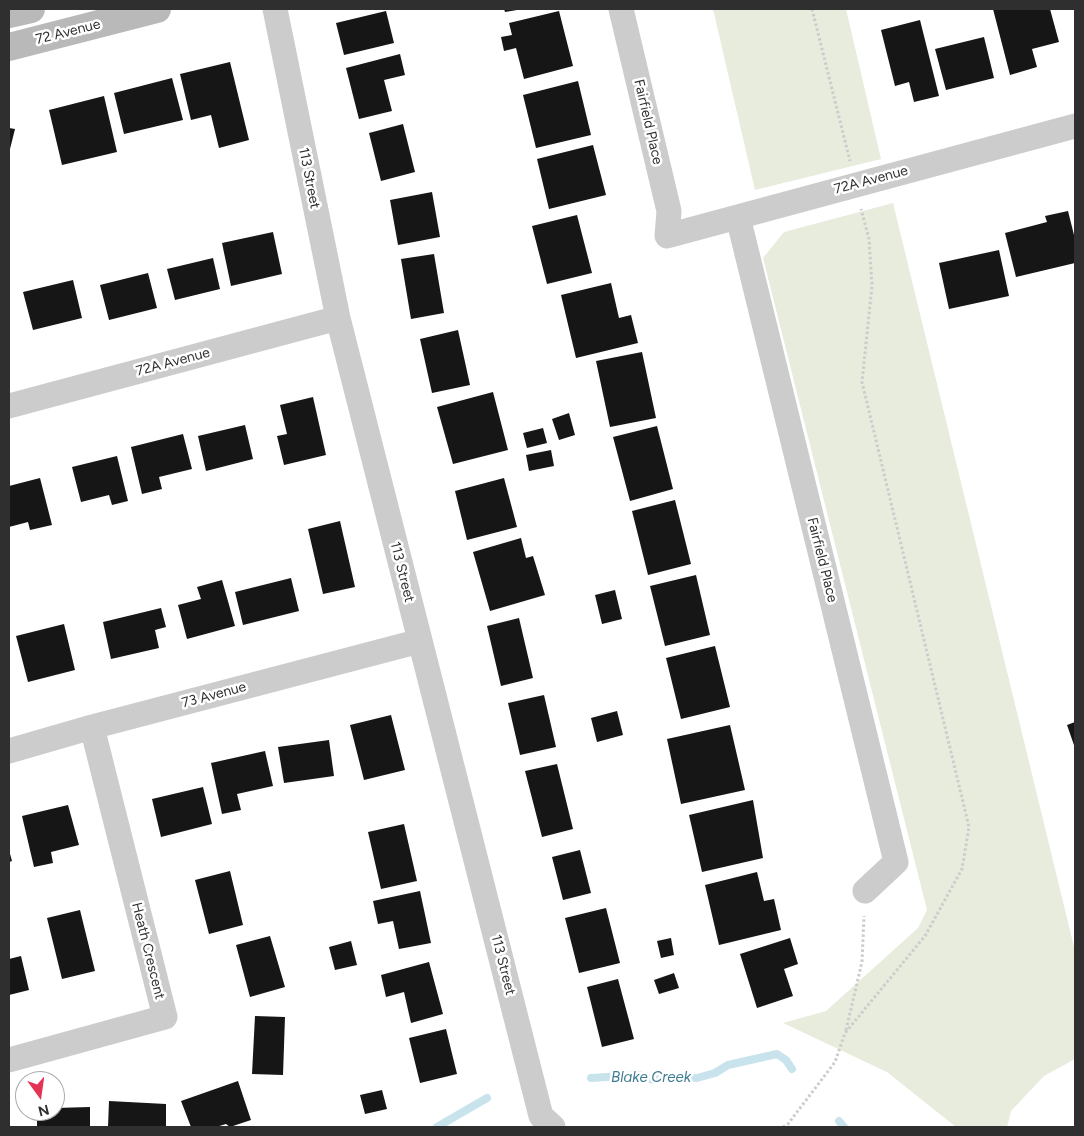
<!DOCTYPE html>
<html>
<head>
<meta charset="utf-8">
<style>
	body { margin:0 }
	#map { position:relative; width:1084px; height:1136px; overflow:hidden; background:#fff; font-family:Figtree,sans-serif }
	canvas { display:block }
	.frame { position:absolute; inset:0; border:10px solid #2f2f2f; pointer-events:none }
	.north { position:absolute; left:15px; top:1071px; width:50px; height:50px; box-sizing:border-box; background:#fff; border:1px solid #acacac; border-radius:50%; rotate:166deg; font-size:14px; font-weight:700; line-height:20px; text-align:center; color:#2f2f2f }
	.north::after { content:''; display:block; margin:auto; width:18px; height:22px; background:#e53356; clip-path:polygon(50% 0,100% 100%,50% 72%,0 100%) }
</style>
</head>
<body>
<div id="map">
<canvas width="1084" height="1136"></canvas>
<div class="frame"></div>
<div class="north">N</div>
</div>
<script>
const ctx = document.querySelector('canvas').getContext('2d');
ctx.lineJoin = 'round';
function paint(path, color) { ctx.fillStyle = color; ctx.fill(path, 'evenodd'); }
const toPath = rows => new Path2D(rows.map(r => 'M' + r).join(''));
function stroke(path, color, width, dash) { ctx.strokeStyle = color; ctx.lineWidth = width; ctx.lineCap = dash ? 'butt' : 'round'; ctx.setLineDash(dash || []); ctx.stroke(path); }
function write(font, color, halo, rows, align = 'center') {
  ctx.font = font + ' Figtree,sans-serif'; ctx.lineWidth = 5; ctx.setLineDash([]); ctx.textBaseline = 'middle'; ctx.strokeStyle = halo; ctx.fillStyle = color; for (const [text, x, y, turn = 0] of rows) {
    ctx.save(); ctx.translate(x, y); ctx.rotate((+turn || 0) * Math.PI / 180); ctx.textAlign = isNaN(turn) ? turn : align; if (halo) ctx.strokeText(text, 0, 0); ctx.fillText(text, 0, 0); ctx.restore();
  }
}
const green = toPath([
	[713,9,846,9,881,159,755,190],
	[893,203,1075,951,1075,1059,1044,1076,1011,1111,1007,1127,956,1127,887,1072,783,1023,826,1011,918,928,927,910,763,258,784,232]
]);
const stream = toPath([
	[591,1078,639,1075,653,1080,683,1077,697,1078,715,1073,728,1065,777,1054,786,1060,792,1069],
	[839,1121,844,1127],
	[437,1127,487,1098]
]);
const building = toPath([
	[504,9,517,9,517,10,505,12],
	[993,9,1050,9,1059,42,1032,49,1037,67,1010,75],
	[386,11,394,43,344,55,336,23],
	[559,11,573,66,524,79,516,48,504,51,501,37,512,35,509,23],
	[920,20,939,96,914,102,909,82,895,86,881,30],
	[984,37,994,78,946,90,935,49],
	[400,54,405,75,384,80,392,111,359,119,346,68],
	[230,62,249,140,219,148,211,115,191,120,180,74],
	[172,78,183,120,124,134,114,93],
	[578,81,591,135,536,148,523,95],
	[104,96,117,152,62,165,49,110],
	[403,124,415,172,381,181,369,133],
	[9,128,15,129,9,153],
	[593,145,606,195,549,209,537,159],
	[432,192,440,237,398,245,390,200],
	[1068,211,1075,239,1075,263,1016,277,1005,233,1047,222,1045,216],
	[577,215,592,273,547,284,532,226],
	[273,232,282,274,231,286,222,243],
	[999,250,1009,296,949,309,939,263],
	[434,254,444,313,411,319,401,259],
	[213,258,220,289,175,300,167,269],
	[148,273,157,308,109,320,100,285],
	[73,280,82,318,33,330,23,292],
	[611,283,619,318,631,315,638,343,576,358,561,295],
	[458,330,470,385,432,393,420,339],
	[642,352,656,418,610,427,596,361],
	[493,392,508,450,453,464,437,407],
	[313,397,326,455,284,465,277,436,287,434,280,405],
	[569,413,575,435,559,440,552,419],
	[245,425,253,459,206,471,198,436],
	[657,426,673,489,630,501,613,437],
	[543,428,547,443,527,448,523,433],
	[183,434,192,469,159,477,162,489,142,494,131,447],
	[551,450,554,466,529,471,526,455],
	[117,456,128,501,112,505,109,495,81,502,72,467],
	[40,478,52,525,30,530,28,522,9,527,9,486],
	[504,478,517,527,467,540,455,491],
	[675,500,691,564,648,575,632,511],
	[340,521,355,587,323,594,308,529],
	[521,538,526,558,533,556,545,595,490,611,473,552],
	[696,575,710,635,665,646,650,586],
	[291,578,299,611,243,625,235,592],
	[222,580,235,626,187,639,178,605,201,599,197,587],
	[615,590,622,619,602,624,595,595],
	[161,608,166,627,155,630,159,648,111,659,103,622],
	[519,618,533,678,501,686,487,626],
	[64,624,75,670,28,682,16,636],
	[715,646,730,707,681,719,666,658],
	[544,695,556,747,520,755,508,703],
	[617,711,623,735,597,742,591,718],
	[391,715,405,770,364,780,350,725],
	[1075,722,1075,748,1067,725],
	[730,725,745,790,681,804,667,739],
	[329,740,334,776,284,783,278,747],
	[265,751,273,786,237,794,241,810,222,814,211,763],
	[557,764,573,829,542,837,525,771],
	[203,787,212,824,161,837,152,799],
	[753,800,763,858,702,872,689,815],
	[68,805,79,845,51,852,53,863,34,867,22,816],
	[404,824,417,881,381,889,368,832],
	[9,850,12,861,9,862],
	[580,850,591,893,563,900,552,857],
	[230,871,243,925,209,934,195,880],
	[757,872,764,901,774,899,781,930,719,945,705,885],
	[420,891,431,943,399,949,393,921,378,924,373,901],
	[606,908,620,963,579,973,565,918],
	[80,910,95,971,62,979,47,918],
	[270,936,285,987,250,997,236,945],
	[671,938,674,955,661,958,657,941],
	[790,938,798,964,784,969,793,996,757,1008,740,954],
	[351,941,357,965,335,970,329,947],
	[21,956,29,990,9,995,9,959],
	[429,962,443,1014,411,1023,404,992,386,997,381,975],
	[674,973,679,988,659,994,654,980],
	[618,979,634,1039,602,1047,587,987],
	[255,1016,285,1017,283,1075,252,1074],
	[446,1029,457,1074,420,1083,409,1038],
	[238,1081,251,1120,230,1127,226,1124,216,1127,191,1127,181,1101],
	[382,1090,387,1109,365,1114,360,1095],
	[109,1101,166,1104,166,1127,108,1127],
	[90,1107,90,1127,37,1127,37,1111,55,1111,55,1108]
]);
const path = toPath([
	[812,9,850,161],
	[846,1030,862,962,864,916],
	[783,1127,788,1124,835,1062,845,1033,925,936,962,869,969,827,862,382,872,286,869,239,861,209]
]);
const street = toPath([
	[275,9,338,318,541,1116,553,1127],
	[621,9,669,211,667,236,1075,126],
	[738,217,896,862,865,891],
	[9,406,338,318],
	[9,751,92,727,420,641],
	[9,1060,165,1017,92,727]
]);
const secondary = toPath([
	[9,14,31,9],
	[9,47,157,9]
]);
const streetNames = [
	["72 Avenue",68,32,-14],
	["Fairfield Place",648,122,77],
	["113 Street",309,178,79],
	["72A Avenue",871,180,-15],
	["72A Avenue",173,362,-15],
	["Fairfield Place",822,560,76],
	["113 Street",402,572,76],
	["73 Avenue",214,695,-15],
	["Heath Crescent",148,951,76],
	["113 Street",503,965,76]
];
const waterNames = [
	["Blake Creek",651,1078]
];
paint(green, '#e7ecdd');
stroke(stream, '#c9e3ec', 8);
paint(building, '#161616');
stroke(path, '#ccc', 3, [2.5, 2.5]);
stroke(street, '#ccc', 25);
stroke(secondary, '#b9b9b9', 28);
write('14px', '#2f2f2f', '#fff', streetNames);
write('italic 15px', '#3d7b91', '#fff', waterNames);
</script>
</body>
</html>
